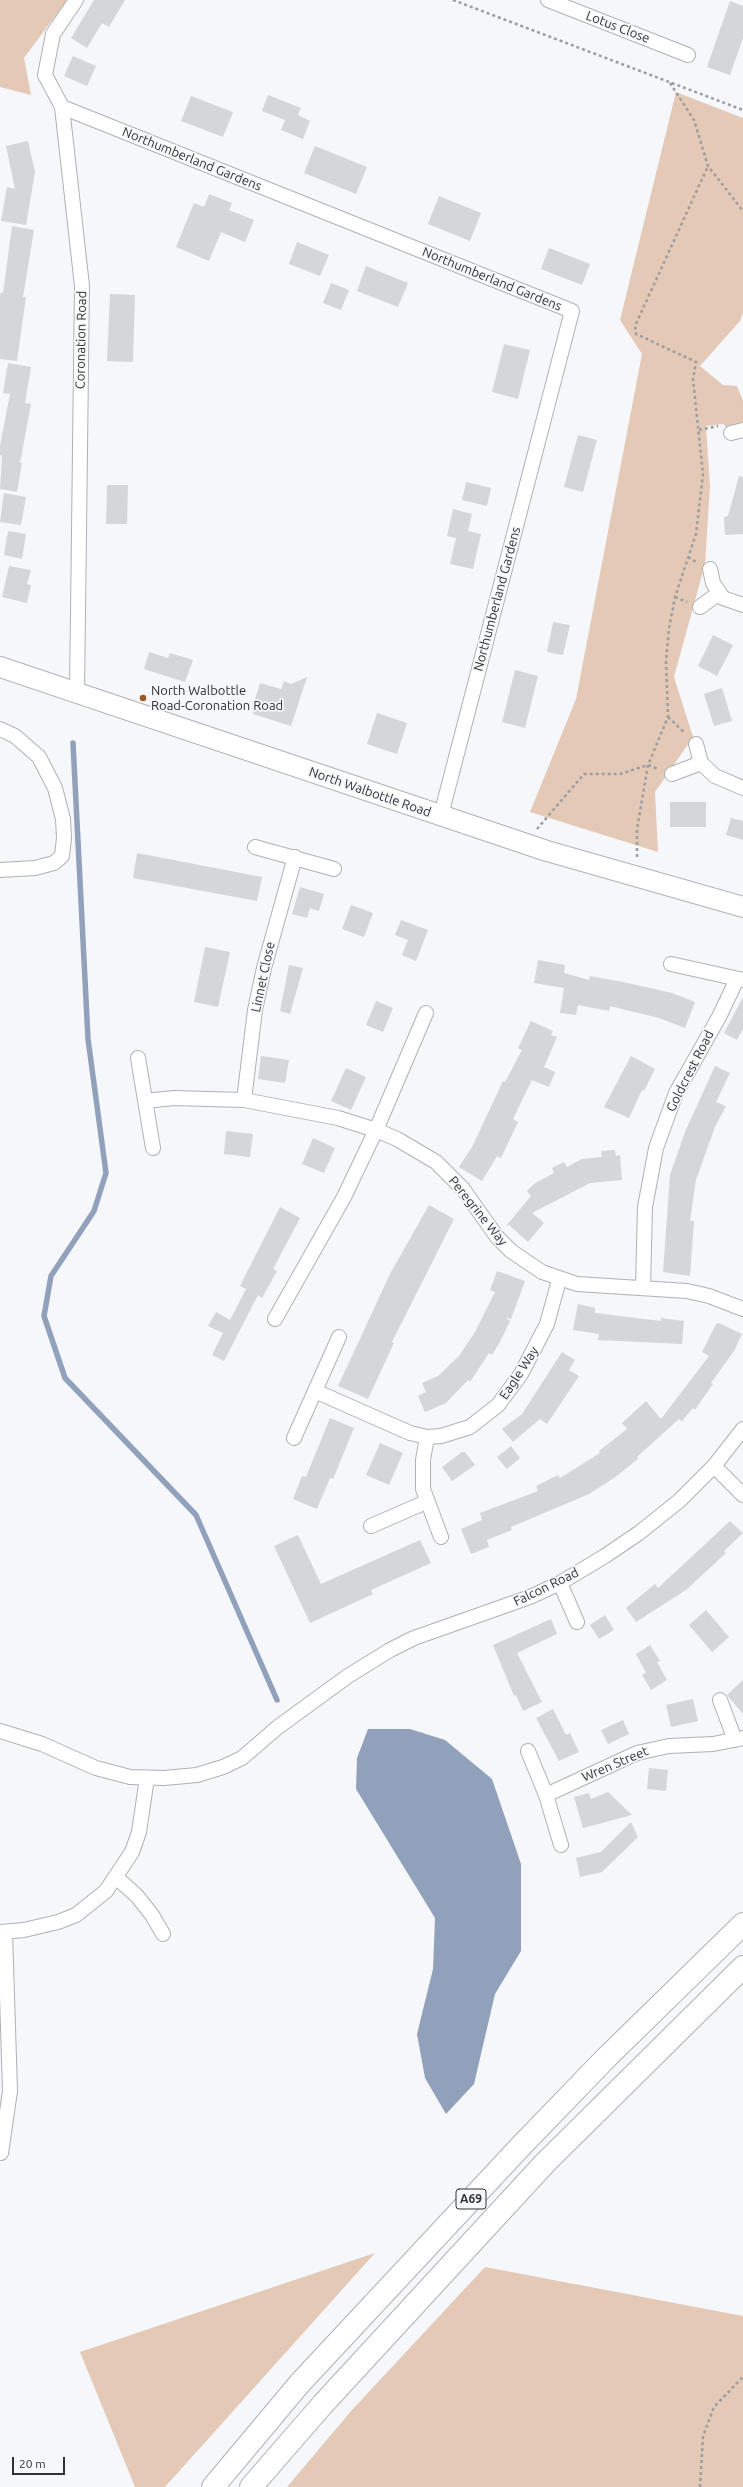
<!DOCTYPE html>
<html>
<head>
<meta charset="utf-8">
<style>
	body { margin:0 }
	#map { position:relative; width:743px; height:2487px; overflow:hidden; background:#f5f7fb; font-family:Ubuntu,sans-serif }
	canvas { display:block }
	.scale { position:absolute; left:12px; top:2457px; width:53px; height:18px; box-sizing:border-box; border:2px solid #313233; border-top:0; padding-left:5px; font-size:12px; line-height:14px; white-space:nowrap; color:#313233; -webkit-text-stroke:3px #f5f7fb; paint-order:stroke }
</style>
</head>
<body>
<div id="map">
<canvas width="743" height="2487"></canvas>
<div class="scale">20 m</div>
</div>
<script>
const ctx = document.querySelector('canvas').getContext('2d');
ctx.lineJoin = 'round';
function paint(path, color) { ctx.fillStyle = color; ctx.fill(path, 'evenodd'); }
const toPath = rows => new Path2D(rows.map(r => 'M' + r).join(''));
function stroke(path, color, width, dash) { ctx.strokeStyle = color; ctx.lineWidth = width; ctx.lineCap = dash ? 'butt' : 'round'; ctx.setLineDash(dash || []); ctx.stroke(path); }
function write(font, color, halo, rows, align = 'center') {
  ctx.font = font + ' Ubuntu,sans-serif'; ctx.lineWidth = 3.5; ctx.setLineDash([]); ctx.textBaseline = 'middle'; ctx.strokeStyle = halo; ctx.fillStyle = color; for (const [text, x, y, turn = 0] of rows) {
    ctx.save(); ctx.translate(x, y); ctx.rotate((+turn || 0) * Math.PI / 180); ctx.textAlign = isNaN(turn) ? turn : align; if (halo) ctx.strokeText(text, 0, 0); ctx.fillText(text, 0, 0); ctx.restore();
  }
}
const green = toPath([
	[0,0,67,0,24,58,31,95,0,87],
	[676,92,743,118,743,313,740,321,700,366,723,385,737,386,743,401,743,428,732,431,723,424,706,426,710,486,705,564,674,677,693,737,655,792,658,852,530,812,576,699,642,354,620,320],
	[375,2253,165,2487,135,2487,80,2352],
	[485,2267,743,2316,743,2487,287,2487,352,2410]
]);
const water = toPath([
	[368,1729,410,1729,445,1740,492,1779,521,1864,521,1951,495,1994,474,2084,446,2114,425,2078,417,2034,433,1969,435,1918,356,1789,357,1758]
]);
const stream = toPath([
	[73,743,88,1039,106,1173,94,1211,51,1276,44,1316,65,1378,196,1515,277,1700]
]);
const building = toPath([
	[94,0,125,0,109,27,102,23,87,48,71,38],
	[730,1,743,6,743,38,730,75,707,67],
	[73,56,96,66,87,86,64,76],
	[268,95,301,108,298,115,310,121,303,139,281,130,285,120,262,111],
	[191,96,233,112,223,137,181,121],
	[28,141,35,172,26,225,1,221,7,187,15,189,6,146],
	[315,146,367,167,356,194,304,173],
	[209,194,232,203,229,210,254,220,245,242,221,232,209,261,176,247,194,203,204,207],
	[439,196,481,213,470,241,428,224],
	[12,226,34,230,23,297,26,297,17,361,0,359,0,293,3,293],
	[297,242,329,255,320,276,289,264],
	[549,248,590,264,582,285,541,269],
	[366,266,408,283,398,307,357,291],
	[331,283,349,290,341,310,323,303],
	[110,294,135,295,133,362,107,361],
	[504,344,530,350,518,399,492,392],
	[8,363,31,367,25,403,31,404,20,463,22,463,17,492,0,489,2,456,0,455,0,446,10,394,3,393],
	[578,435,597,440,583,492,564,487],
	[739,476,743,477,743,534,725,535,724,517,728,516],
	[466,482,491,488,487,506,462,500],
	[107,485,128,485,127,524,106,524],
	[4,493,26,497,21,525,0,522],
	[453,509,472,514,468,531,481,534,473,569,450,564,456,538,447,536],
	[8,531,26,534,22,559,4,555],
	[9,566,31,570,27,584,31,585,27,603,2,597],
	[553,622,570,625,563,655,547,652],
	[713,635,733,645,717,676,698,666],
	[149,652,168,658,170,653,193,660,185,682,144,669],
	[515,670,538,676,525,728,502,722],
	[307,677,291,726,253,714,254,710,252,709,260,683,281,689,284,681,291,684],
	[722,688,732,721,714,726,704,694],
	[377,713,407,723,397,754,367,744],
	[670,802,706,802,706,827,670,827],
	[731,818,743,821,743,840,726,835],
	[137,853,262,877,257,901,133,878],
	[300,887,324,894,319,911,310,908,307,918,292,914],
	[351,905,373,913,364,937,342,929],
	[401,920,428,930,416,961,402,955,408,940,395,935],
	[205,947,230,952,218,1007,194,1002],
	[538,960,565,965,564,973,589,980,590,976,628,983,672,993,695,1002,685,1028,659,1018,610,1006,609,1011,578,1005,576,1015,560,1013,564,988,534,983],
	[289,965,303,968,290,1014,280,1011],
	[743,997,743,1029,737,1040,724,1033],
	[376,1001,393,1008,383,1032,366,1025],
	[531,1021,553,1031,551,1035,557,1037,544,1067,555,1072,549,1087,532,1080,513,1119,518,1122,501,1158,497,1156,482,1181,459,1167,472,1147,503,1081,505,1082,522,1050,518,1048],
	[261,1056,289,1060,285,1083,258,1079],
	[631,1056,655,1069,644,1091,642,1090,629,1118,604,1107],
	[715,1066,730,1073,716,1102,726,1106,715,1127,696,1180,690,1221,694,1221,690,1276,663,1272,670,1175,685,1132],
	[346,1068,366,1077,351,1110,331,1101],
	[226,1131,253,1134,250,1157,224,1154],
	[313,1138,335,1148,324,1173,302,1164],
	[615,1150,616,1156,620,1155,622,1180,590,1183,532,1213,544,1223,528,1242,509,1225,506,1226,531,1196,527,1191,534,1184,554,1173,552,1168,564,1162,567,1167,582,1159,602,1157,601,1151],
	[429,1205,454,1219,392,1342,394,1343,368,1399,338,1386,390,1274],
	[280,1207,300,1218,273,1269,277,1271,262,1298,258,1295,224,1361,212,1355,223,1333,208,1326,216,1312,230,1320,246,1289,240,1286],
	[497,1271,525,1281,511,1319,505,1317,510,1321,500,1342,492,1355,489,1353,470,1382,468,1380,446,1403,425,1412,418,1396,426,1392,422,1383,438,1376,459,1356,475,1332,495,1292,490,1290],
	[578,1304,595,1308,595,1313,661,1321,661,1318,684,1321,682,1344,598,1340,599,1334,573,1330],
	[719,1323,742,1334,734,1351,711,1383,713,1384,695,1410,693,1408,682,1421,679,1419,637,1457,638,1459,614,1478,589,1494,511,1527,512,1530,487,1540,489,1547,471,1554,461,1529,482,1520,480,1513,538,1491,536,1486,558,1475,560,1478,600,1453,599,1451,627,1429,622,1423,646,1401,661,1419,709,1356,702,1352,716,1324],
	[562,1352,575,1360,569,1370,579,1376,547,1424,540,1419,513,1442,502,1429,522,1414],
	[330,1418,354,1428,333,1479,330,1478,317,1509,293,1499,302,1476,306,1477],
	[380,1443,403,1453,389,1485,366,1475],
	[511,1446,520,1458,507,1469,497,1457],
	[462,1452,465,1452,475,1465,452,1481,442,1467],
	[730,1521,743,1533,724,1551,726,1553,686,1590,636,1622,626,1608,655,1584,658,1588],
	[298,1535,321,1584,420,1540,431,1563,371,1590,373,1594,310,1623,274,1546],
	[706,1610,729,1637,712,1652,689,1625],
	[605,1615,614,1630,599,1639,590,1625],
	[551,1619,557,1634,517,1653,542,1702,523,1711,516,1695,514,1696,493,1645],
	[650,1645,660,1661,657,1662,667,1680,651,1690,642,1675,646,1673,636,1654],
	[743,1680,743,1714,727,1695],
	[693,1699,698,1721,671,1727,666,1705],
	[553,1709,566,1735,570,1733,579,1752,559,1761,536,1718],
	[623,1720,629,1734,608,1744,601,1730],
	[649,1768,668,1770,666,1791,647,1789],
	[608,1792,632,1815,583,1828,574,1797,589,1793,591,1799],
	[631,1822,638,1837,602,1872,580,1877,576,1858,601,1852]
]);
const path = toPath([
	[453,0,743,110],
	[670,83,694,120,708,166,743,211],
	[699,430,718,426],
	[688,557,696,562],
	[675,597,687,602],
	[668,717,685,733],
	[537,829,584,774,620,774,648,765,658,769],
	[637,857,637,829,648,765,668,717,666,661,669,629,675,597,696,534,703,474,693,379,696,362,636,334,635,326,708,166],
	[700,2487,703,2436,714,2407,743,2377]
]);
const street = toPath([
	[76,0,53,34,45,75,62,107,82,286,77,694],
	[548,0,688,55],
	[62,107,572,311,441,815],
	[731,433,743,430],
	[710,569,713,583,723,598,743,605],
	[700,607,719,593],
	[0,729,15,736,39,757,55,788,63,819,64,838,62,856,54,863,35,868,0,870],
	[696,744,701,763,715,776,743,788],
	[672,774,701,763],
	[255,847,334,869],
	[671,964,743,980],
	[138,1058,153,1148],
	[244,1100,255,1010,264,968,295,857],
	[145,1101,174,1098,244,1100,338,1118,376,1130,397,1139,436,1162,463,1189,497,1237,511,1251,542,1272,577,1284,687,1291,709,1296,743,1309],
	[643,1287,645,1207,656,1148,676,1093,719,1017,737,979],
	[275,1319,344,1197,376,1130,426,1013],
	[315,1391,410,1433,427,1437,441,1436,470,1427,498,1405,521,1374,547,1324,559,1280],
	[427,1437,423,1460,423,1489,441,1537],
	[294,1438,339,1337],
	[714,1466,743,1495],
	[371,1526,426,1502],
	[560,1583,577,1622],
	[720,1700,735,1740],
	[0,1731,42,1744,96,1768,130,1777,164,1778,197,1775,223,1767,242,1758,278,1727,348,1676,390,1650,414,1638,530,1597,560,1583,605,1556,639,1533,679,1501,714,1466,743,1429],
	[528,1751,546,1795,561,1845],
	[546,1795,637,1753,669,1746,713,1744,743,1738],
	[117,1878,137,1896,152,1915,163,1934],
	[0,1932,24,1930,58,1922,76,1915,106,1891,132,1852,139,1832,147,1778],
	[1,2153,10,2091,5,1932]
]);
const secondary = toPath([
	[0,667,547,851,743,907]
]);
const highway = toPath([
	[213,2487,300,2383,521,2146,606,2058,743,1924],
	[251,2487,323,2404,545,2163,743,1967]
]);
const markers = [
	[143,698,4,"#995924"]
];
const shields = [
	[471,2199,30]
];
const shieldNames = [
	["A69",471,2199]
];
const streetNames = [
	["Lotus Close",618,27,21],
	["Northumberland Gardens",192,159,22],
	["Northumberland Gardens",492,279,22],
	["Coronation Road",81,340,-89],
	["Northumberland Gardens",497,599,-75],
	["North Walbottle Road",370,792,19],
	["Linnet Close",263,977,-78],
	["Goldcrest Road",690,1071,-63],
	["Peregrine Way",478,1211,51],
	["Eagle Way",519,1373,-57],
	["Falcon Road",546,1587,-26],
	["Wren Street",615,1764,-23]
];
const poiNames = [
	["North Walbottle",151,691],
	["Road-Coronation Road",151,706]
];
paint(green, '#e5c9b7');
paint(water, '#91a1bb');
stroke(stream, '#91a1bb', 5.5);
paint(building, '#d4d6da');
stroke(street, '#afb1b4', 16);
stroke(secondary, '#afb1b4', 22);
stroke(highway, '#afb1b4', 24);
stroke(path, '#9c9da0', 2.5, [3, 3]);
stroke(street, '#fff', 14);
stroke(secondary, '#fff', 20);
stroke(highway, '#fff', 22);
for (const [x, y, r, color] of markers) { const dot = new Path2D(); dot.arc(x, y, r, 0, 2 * Math.PI); ctx.fillStyle = color; ctx.fill(dot); stroke(dot, '#f5f7fb', 1.5); }
for (const [x, y, w] of shields) { const box = new Path2D(); box.roundRect(x - w / 2, y - 10, w, 20, 3); ctx.fillStyle = '#f5f7fb'; ctx.fill(box); stroke(box, '#313233', 1); }
write('bold 12px', '#313233', null, shieldNames);
write('13px', '#313233', '#f5f7fb', streetNames);
write('13px', '#313233', '#f5f7fb', poiNames, 'left');
</script>
</body>
</html>
